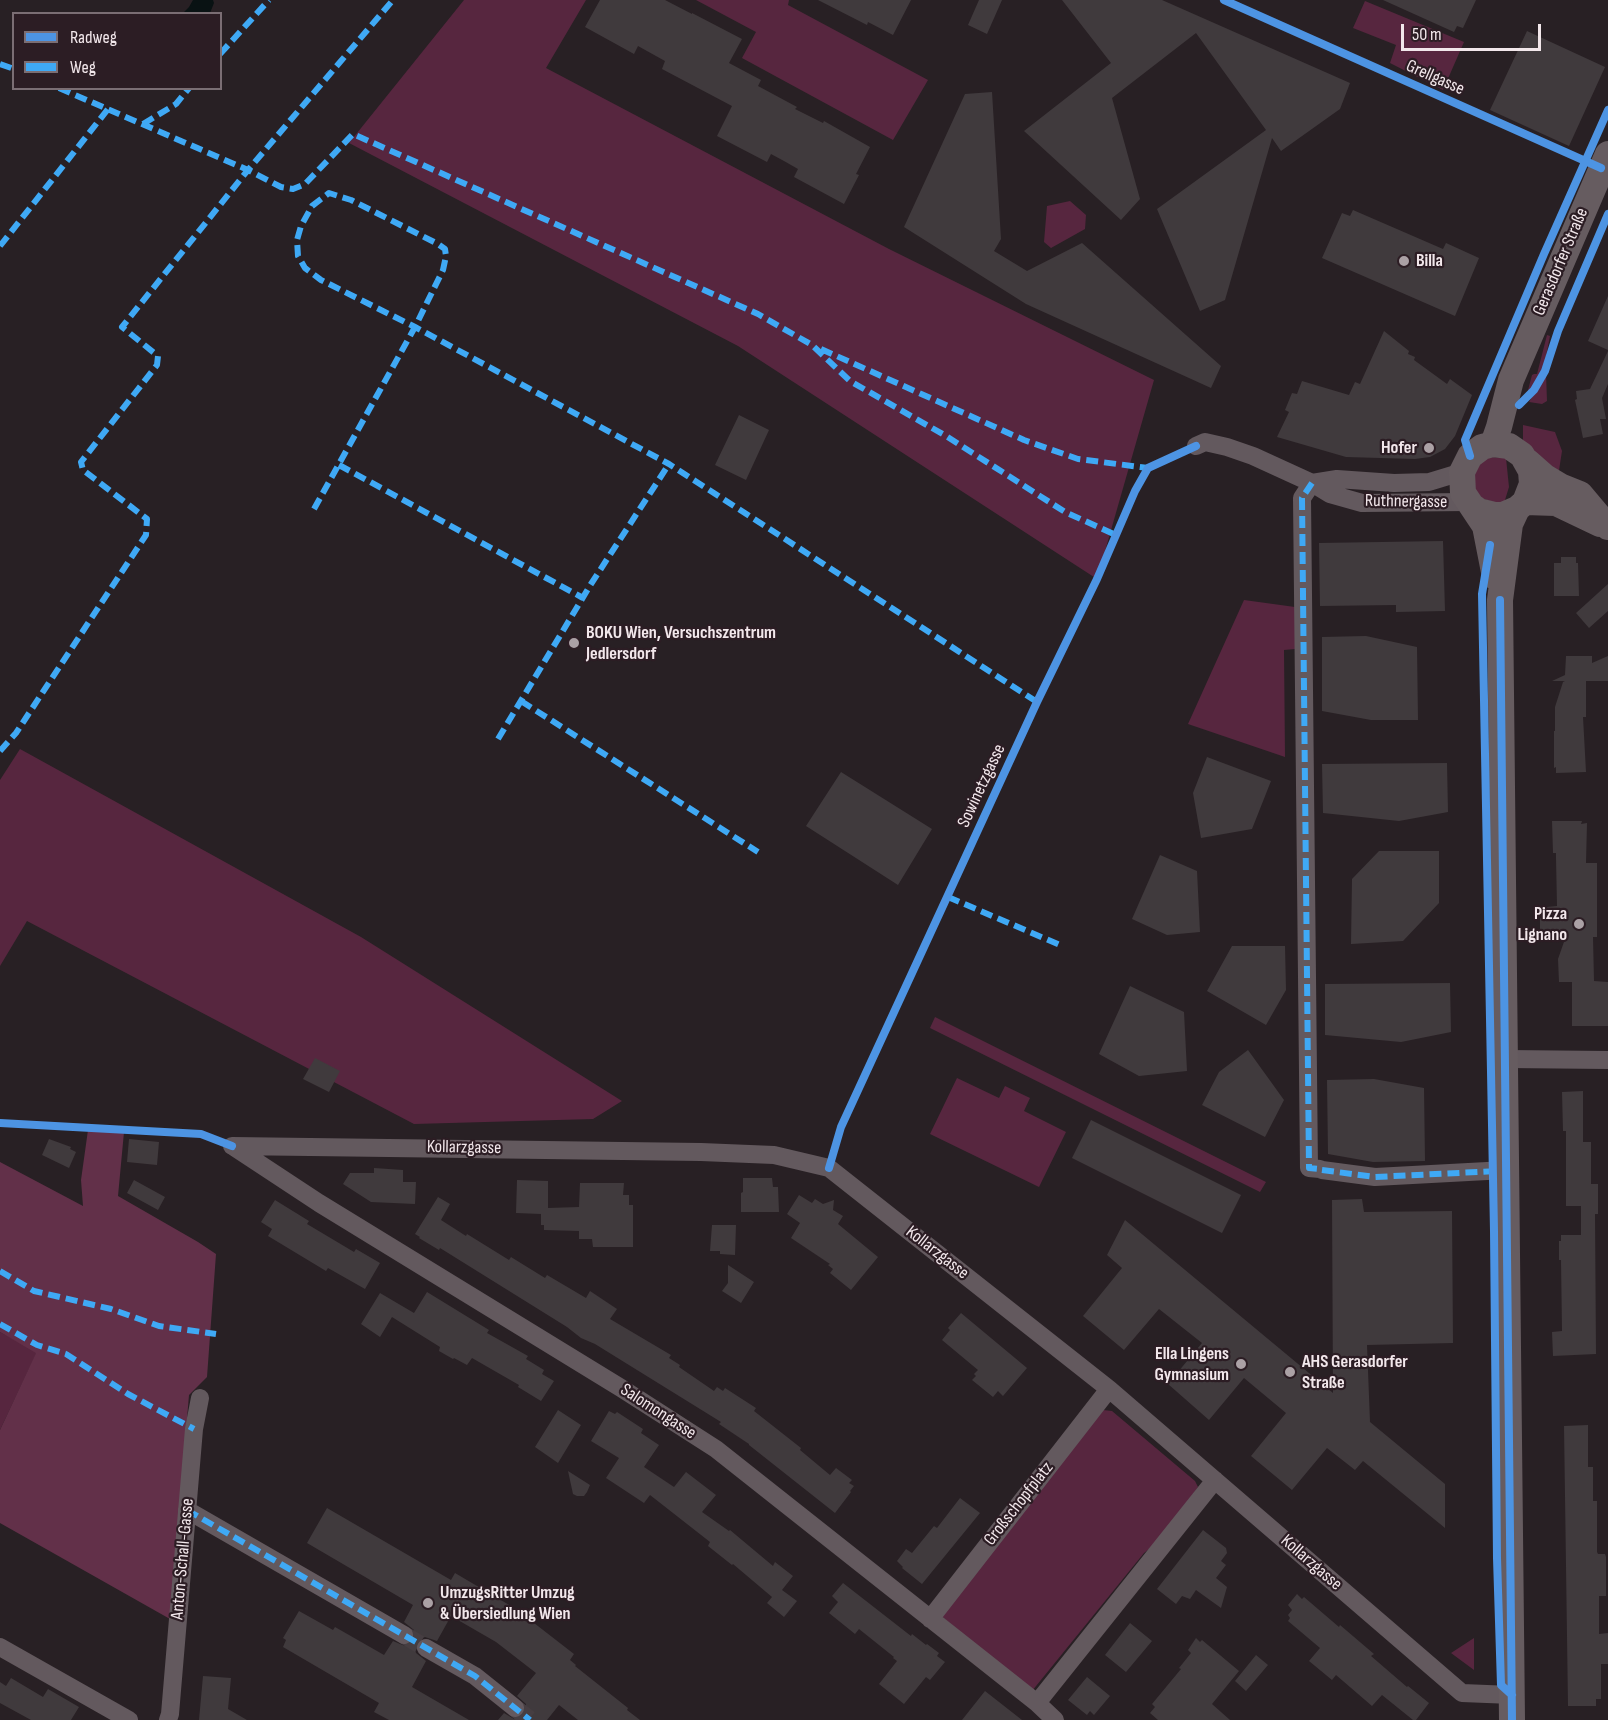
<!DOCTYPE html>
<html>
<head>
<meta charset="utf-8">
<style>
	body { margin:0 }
	#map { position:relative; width:1608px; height:1720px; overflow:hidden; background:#282024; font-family:"Sofia Sans Condensed",sans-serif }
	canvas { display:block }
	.legend { position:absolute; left:12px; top:12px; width:210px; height:78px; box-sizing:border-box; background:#2c1d24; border:2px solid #7b6e74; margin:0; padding:8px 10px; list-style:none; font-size:18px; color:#f2e7eb }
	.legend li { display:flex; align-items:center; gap:12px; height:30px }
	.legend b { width:30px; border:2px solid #7b6e74 }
	.scale { position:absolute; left:1401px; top:24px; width:140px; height:27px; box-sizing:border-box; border:3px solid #f2e7eb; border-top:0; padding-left:8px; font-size:18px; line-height:21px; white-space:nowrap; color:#f2e7eb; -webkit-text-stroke:4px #2c1d24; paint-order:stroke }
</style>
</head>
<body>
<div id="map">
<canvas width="1608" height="1720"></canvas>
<ul class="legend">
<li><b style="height:8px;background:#4d94e3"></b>Radweg</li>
<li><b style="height:8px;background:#3fa9f5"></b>Weg</li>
</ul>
<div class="scale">50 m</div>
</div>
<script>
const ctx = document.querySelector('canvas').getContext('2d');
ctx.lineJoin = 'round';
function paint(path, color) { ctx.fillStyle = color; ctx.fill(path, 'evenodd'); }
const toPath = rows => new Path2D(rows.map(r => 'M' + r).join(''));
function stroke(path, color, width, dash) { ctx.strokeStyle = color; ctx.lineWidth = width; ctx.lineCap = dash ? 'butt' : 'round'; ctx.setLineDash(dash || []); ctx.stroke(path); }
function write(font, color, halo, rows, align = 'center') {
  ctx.font = font + ' "Sofia Sans Condensed",sans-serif'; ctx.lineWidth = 4.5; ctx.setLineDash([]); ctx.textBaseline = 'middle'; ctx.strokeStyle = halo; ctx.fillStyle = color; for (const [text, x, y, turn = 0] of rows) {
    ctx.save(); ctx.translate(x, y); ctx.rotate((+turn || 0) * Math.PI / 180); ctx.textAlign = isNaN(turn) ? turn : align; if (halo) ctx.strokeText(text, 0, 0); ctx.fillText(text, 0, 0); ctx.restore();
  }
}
const green = toPath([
	[464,0,586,0,546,68,889,249,1154,380,1097,579,738,346,349,143],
	[696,0,789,0,788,5,928,80,893,140,742,58,756,32],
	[1365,1,1464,42,1443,90,1390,63,1396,45,1353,28],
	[1070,201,1086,215,1085,229,1051,248,1044,242,1047,206],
	[1547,335,1550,336,1543,371,1527,394,1532,375,1534,374,1537,374],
	[1546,373,1547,401,1542,404,1529,402],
	[1523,425,1555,432,1562,451,1558,477,1527,446,1523,440],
	[1489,457,1506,458,1509,487,1505,500,1502,505,1478,497,1472,484,1473,471,1479,462],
	[1244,600,1295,607,1295,649,1284,650,1285,757,1188,724],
	[20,749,361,937,622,1101,593,1119,414,1124,27,921,0,966,0,780],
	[935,1017,1266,1182,1260,1192,930,1028],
	[957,1078,999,1098,1005,1086,1030,1098,1024,1111,1066,1132,1039,1187,930,1134],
	[0,1332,37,1352,0,1430],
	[1103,1410,1112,1411,1195,1481,1198,1487,1159,1541,1144,1553,1032,1691,986,1654,940,1615],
	[1474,1638,1474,1670,1451,1653]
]);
const forest = toPath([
	[88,1130,124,1132,118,1196,198,1242,216,1254,207,1377,189,1395,170,1619,0,1523,0,1430,36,1353,0,1332,0,1162,83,1206,81,1180]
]);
const water = toPath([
	[193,0,213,0,214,3,210,13,179,13,184,12,189,7]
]);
const building = toPath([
	[600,0,665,0,692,14,692,13,742,39,729,63,761,80,758,86,797,107,795,109,823,123,824,121,870,147,856,174,859,175,844,204,794,177,798,169,784,161,771,154,767,162,717,136,732,106,662,69,665,61,638,46,634,54,585,27],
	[818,0,911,0,893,35,868,22,867,25],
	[979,0,1002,0,987,34,968,25],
	[1062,0,1162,0,1350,83,1340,109,1281,151,1272,138,1225,300,1200,311,1157,209,1266,130,1196,33,1112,98,1140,199,1121,220,1024,131,1111,63],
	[1383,0,1476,0,1463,28,1457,26,1454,32],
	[1527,31,1605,67,1569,146,1490,110],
	[992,92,1001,239,994,251,1027,271,1082,243,1221,366,1211,388,1026,304,904,227,965,94],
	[1353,210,1443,249,1446,243,1479,258,1455,316,1322,258,1342,213,1350,216],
	[1608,296,1608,350,1588,341],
	[1384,331,1409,351,1408,354,1415,357,1414,360,1447,384,1450,379,1472,395,1455,436,1445,449,1430,457,1415,459,1346,457,1277,437,1289,412,1285,410,1292,393,1297,394,1302,381,1349,395,1355,382,1360,384],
	[1608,351,1608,384,1602,398,1606,419,1600,419,1603,434,1583,438,1575,400,1577,399,1576,391,1590,389],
	[739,415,769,430,746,480,715,465],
	[1443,541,1445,611,1396,612,1396,605,1320,606,1319,543],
	[1561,557,1576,557,1576,563,1578,563,1579,596,1554,596,1554,563,1561,563],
	[1608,584,1608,611,1589,628,1576,613],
	[1366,636,1417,647,1418,720,1371,720,1322,711,1322,637],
	[1566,656,1592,656,1592,663,1608,656,1608,681,1586,681,1586,717,1583,717,1586,772,1556,773,1556,767,1554,768,1554,731,1555,731,1555,707,1563,682,1565,681,1552,681,1565,675],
	[1207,757,1271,781,1252,829,1201,838,1193,793],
	[1447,763,1448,812,1399,821,1323,813,1322,764],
	[841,772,932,829,898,885,806,826],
	[1552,821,1582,821,1581,824,1587,823,1586,863,1597,863,1597,937,1593,937,1594,981,1608,982,1608,1026,1572,1026,1572,982,1559,982,1558,959,1565,939,1547,939,1547,933,1540,933,1540,918,1547,918,1547,907,1557,906,1556,858,1556,853,1553,853],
	[1379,851,1439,851,1439,903,1403,941,1351,944,1352,879],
	[1160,855,1197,871,1200,932,1167,935,1132,919],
	[1232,946,1285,946,1286,990,1266,1025,1207,991],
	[1450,983,1451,1032,1401,1042,1325,1035,1325,984],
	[1130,986,1184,1012,1187,1071,1139,1076,1099,1054],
	[1248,1050,1284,1100,1265,1137,1202,1105,1219,1072],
	[315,1058,340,1071,329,1092,303,1079],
	[1374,1079,1424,1088,1425,1161,1373,1162,1328,1154,1327,1080],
	[1583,1091,1583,1142,1591,1142,1591,1184,1598,1184,1598,1214,1595,1214,1596,1354,1553,1356,1552,1332,1562,1331,1561,1260,1559,1260,1559,1241,1561,1241,1561,1235,1581,1235,1581,1206,1566,1206,1566,1131,1563,1131,1562,1092],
	[1091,1120,1241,1195,1222,1233,1072,1158],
	[49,1139,71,1147,70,1149,76,1152,69,1168,42,1155],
	[129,1139,159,1142,157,1165,127,1162],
	[374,1168,403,1170,403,1182,416,1182,415,1204,371,1202,343,1184,350,1173,374,1173],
	[743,1178,772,1178,773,1187,778,1187,779,1212,741,1212,741,1193,743,1192],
	[134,1180,165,1197,158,1210,127,1193],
	[517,1180,548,1181,548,1208,579,1207,580,1183,624,1183,623,1195,629,1195,629,1205,633,1205,633,1247,593,1247,592,1239,579,1239,579,1231,544,1230,544,1225,541,1225,541,1214,516,1213],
	[799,1195,812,1203,815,1199,823,1204,834,1200,833,1210,843,1216,838,1224,878,1257,851,1290,830,1273,833,1269,828,1265,830,1264,791,1238,800,1223,787,1214],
	[438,1197,450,1204,441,1220,466,1236,467,1234,509,1260,511,1257,545,1278,547,1275,586,1298,590,1291,617,1309,610,1319,671,1355,669,1358,680,1365,679,1367,714,1391,717,1387,723,1391,725,1388,756,1408,754,1411,801,1448,800,1450,830,1475,836,1468,852,1480,849,1483,854,1486,850,1491,851,1492,835,1513,749,1445,749,1444,719,1424,721,1422,595,1344,581,1338,567,1327,440,1248,439,1250,419,1238,420,1237,415,1234],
	[1362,1199,1364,1212,1452,1211,1453,1343,1367,1345,1370,1422,1445,1484,1445,1528,1363,1461,1355,1470,1327,1448,1292,1490,1251,1456,1286,1413,1244,1378,1209,1420,1168,1384,1202,1343,1159,1309,1124,1350,1083,1316,1122,1268,1107,1255,1125,1220,1333,1393,1332,1200],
	[275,1200,309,1221,307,1224,354,1252,356,1249,380,1263,365,1289,328,1268,326,1271,268,1236,272,1229,261,1222],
	[712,1225,736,1225,735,1255,720,1254,720,1251,710,1251],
	[728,1265,754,1282,741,1303,722,1291,728,1283],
	[427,1292,489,1330,487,1333,528,1356,526,1359,544,1370,542,1374,554,1381,541,1401,518,1387,519,1385,472,1358,467,1365,454,1358,453,1359,439,1351,440,1347,392,1317,380,1337,361,1324,380,1293,414,1313],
	[961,1313,1027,1368,1003,1396,998,1391,993,1397,972,1380,976,1376,974,1374,978,1370,942,1340,950,1330,948,1328],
	[558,1410,581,1425,558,1463,535,1447],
	[609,1411,615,1414,617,1412,643,1429,641,1433,659,1445,644,1467,674,1487,686,1472,716,1495,702,1512,729,1531,730,1530,773,1566,775,1562,793,1576,782,1590,797,1601,784,1617,767,1603,772,1597,733,1564,732,1565,708,1546,710,1542,650,1495,644,1503,606,1478,619,1458,591,1441],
	[1588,1425,1588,1467,1593,1467,1593,1501,1597,1501,1597,1552,1598,1554,1605,1554,1606,1557,1606,1596,1599,1596,1599,1634,1608,1633,1608,1664,1601,1664,1601,1699,1596,1699,1596,1706,1568,1706,1564,1426],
	[568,1471,590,1485,587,1492,584,1496,577,1496,573,1494],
	[960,1498,980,1513,922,1584,902,1568,903,1567,897,1561,906,1549,912,1553,934,1526,937,1528],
	[327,1508,451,1580,455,1573,516,1609,574,1654,570,1660,576,1665,575,1666,628,1708,627,1710,640,1720,578,1720,559,1705,547,1720,498,1720,504,1713,514,1719,519,1719,523,1715,526,1710,526,1704,517,1696,536,1673,496,1642,451,1616,437,1641,425,1637,420,1639,416,1643,415,1649,416,1653,426,1661,412,1687,469,1720,389,1720,374,1712,379,1703,283,1647,286,1640,283,1638,299,1611,333,1630,335,1627,384,1655,393,1641,405,1646,410,1644,414,1640,414,1630,404,1622,413,1605,307,1543],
	[1203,1530,1226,1548,1227,1553,1221,1561,1226,1565,1216,1578,1227,1587,1221,1608,1196,1590,1190,1599,1182,1596,1176,1604,1157,1589],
	[843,1583,911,1636,912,1634,926,1645,927,1644,939,1653,937,1656,945,1662,930,1680,926,1677,904,1704,879,1684,897,1661,893,1658,894,1657,859,1629,855,1634,829,1613,838,1602,832,1596],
	[1297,1594,1302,1599,1304,1597,1339,1627,1340,1625,1374,1654,1371,1656,1407,1687,1408,1686,1429,1703,1416,1720,1413,1720,1382,1695,1372,1706,1336,1675,1332,1680,1309,1661,1320,1648,1288,1621,1290,1618,1288,1615,1292,1610,1288,1605],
	[1130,1623,1152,1641,1126,1672,1105,1655],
	[1196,1638,1200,1642,1202,1640,1239,1671,1212,1704,1230,1720,1158,1720,1150,1713,1155,1707,1152,1704,1181,1669,1179,1668,1191,1653,1188,1650],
	[1256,1655,1268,1665,1246,1691,1235,1681],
	[203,1676,231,1678,228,1709,247,1720,199,1720],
	[1087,1677,1110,1696,1094,1715,1090,1711,1087,1715,1068,1700],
	[11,1678,43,1697,48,1689,79,1707,71,1720,31,1720,0,1703,0,1682,6,1686],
	[985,1691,1022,1720,962,1720]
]);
const streetTunnel = toPath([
	[404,1635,426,1648],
	[515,1708,530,1720]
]);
const street = toPath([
	[1196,446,1205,442,1227,447,1253,456,1312,483,1330,494,1362,503,1468,502],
	[1312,483,1302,498,1309,1168,1320,1169],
	[1312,483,1337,479,1394,483,1429,482,1462,472],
	[1506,1059,1608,1060],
	[232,1146,701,1152,774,1155,829,1168,1109,1389,1462,1693,1512,1695],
	[234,1147,319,1203,621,1388,716,1449,1037,1703,1055,1720],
	[1322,1170,1375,1177,1506,1170],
	[187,1510,404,1635],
	[930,1619,1109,1389],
	[0,1647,129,1720],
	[426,1648,475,1676,515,1708],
	[1037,1703,1215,1480],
	[168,1720,170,1714,194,1429,200,1398]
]);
const secondary = toPath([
	[1493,444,1499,427,1511,380,1608,154],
	[1528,462,1545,477,1560,486,1580,494,1608,527],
	[1525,502,1556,503,1600,524],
	[1472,506,1479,511,1495,515,1503,515,1517,509,1525,502,1532,484,1531,471,1522,455,1509,446,1493,444,1482,447,1470,456,1462,472,1463,493,1485,526,1495,577],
	[1512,1720,1500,600,1510,524,1517,509]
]);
const quiet = toPath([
	[220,54,269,0],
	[0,64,14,69],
	[59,88,248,170,281,187,293,189,305,184,353,134,758,314,812,345,850,381,946,436,1065,512,1116,535],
	[143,124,176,104,189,88],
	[0,246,108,109],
	[821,349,1024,440,1078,459,1148,468],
	[339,465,583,598],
	[1312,483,1302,498,1309,1168,1320,1169],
	[314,509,415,327,443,270,446,256,445,249,438,244,351,200,329,193,312,206,301,226,297,240,298,256,305,268,321,280,415,327,669,464,1037,702],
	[521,701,758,852],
	[498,739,591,584,669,464],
	[0,751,16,733,146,535,147,519,83,470,81,462,157,365,158,356,122,327,248,170,393,0],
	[948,897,1060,945],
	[1322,1170,1375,1177,1498,1171],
	[0,1271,34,1291,111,1309,159,1326,216,1334],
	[0,1324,37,1345,66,1354,128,1394,194,1429],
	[187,1510,475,1676,530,1720]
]);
const cycleway = toPath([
	[1224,0,1601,168],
	[1519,405,1534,390,1545,371,1558,331,1608,214],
	[1470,456,1465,440,1544,254,1608,110],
	[1490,545,1482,594,1494,1231,1497,1558,1501,1685,1512,1695],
	[1500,600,1512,1720],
	[0,1123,201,1134,232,1146],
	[829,1168,841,1127,1037,702,1097,579,1135,491,1148,468,1196,446]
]);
const markers = [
	[1404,261,6,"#aba1a5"],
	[1429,448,6,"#aba1a5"],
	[574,643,6,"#aba1a5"],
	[1579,924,6,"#aba1a5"],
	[1241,1364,6,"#aba1a5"],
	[1290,1372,6,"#aba1a5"],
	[428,1603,6,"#aba1a5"]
];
const streetNames = [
	["Grellgasse",1435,78,24],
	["Gerasdorfer Straße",1561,262,-67],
	["Ruthnergasse",1406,502,1],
	["Sowinetzgasse",982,786,-65],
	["Kollarzgasse",464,1148,1],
	["Kollarzgasse",937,1253,38],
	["Salomongasse",658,1412,33],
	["Großschopfplatz",1019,1504,-52],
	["Anton-Schall-Gasse",183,1559,-85],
	["Kollarzgasse",1311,1563,41]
];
const poiNames = [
	["Billa",1416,261],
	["Hofer",1417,448,"right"],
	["BOKU Wien, Versuchszentrum",586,633],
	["Jedlersdorf",586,654],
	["Pizza",1567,914,"right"],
	["Lignano",1567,935,"right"],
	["Ella Lingens",1229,1354,"right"],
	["Gymnasium",1229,1375,"right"],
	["AHS Gerasdorfer",1302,1362],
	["Straße",1302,1383],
	["UmzugsRitter Umzug",440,1593],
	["& Übersiedlung Wien",440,1614]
];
paint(green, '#57263f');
paint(forest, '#623049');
paint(water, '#091213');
paint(building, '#403a3d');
stroke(streetTunnel, '#463e42', 18, [18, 9]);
stroke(street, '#63595e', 18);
stroke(secondary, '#665c60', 26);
stroke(quiet, '#3fa9f5', 6, [12, 6]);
stroke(cycleway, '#4d94e3', 8);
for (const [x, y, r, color] of markers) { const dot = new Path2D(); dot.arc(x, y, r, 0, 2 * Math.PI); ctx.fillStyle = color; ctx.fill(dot); stroke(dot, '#2c1d24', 2); }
write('18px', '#f2e7eb', '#2c1d24', streetNames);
write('bold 18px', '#f2e7eb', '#2c1d24', poiNames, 'left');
</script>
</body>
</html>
